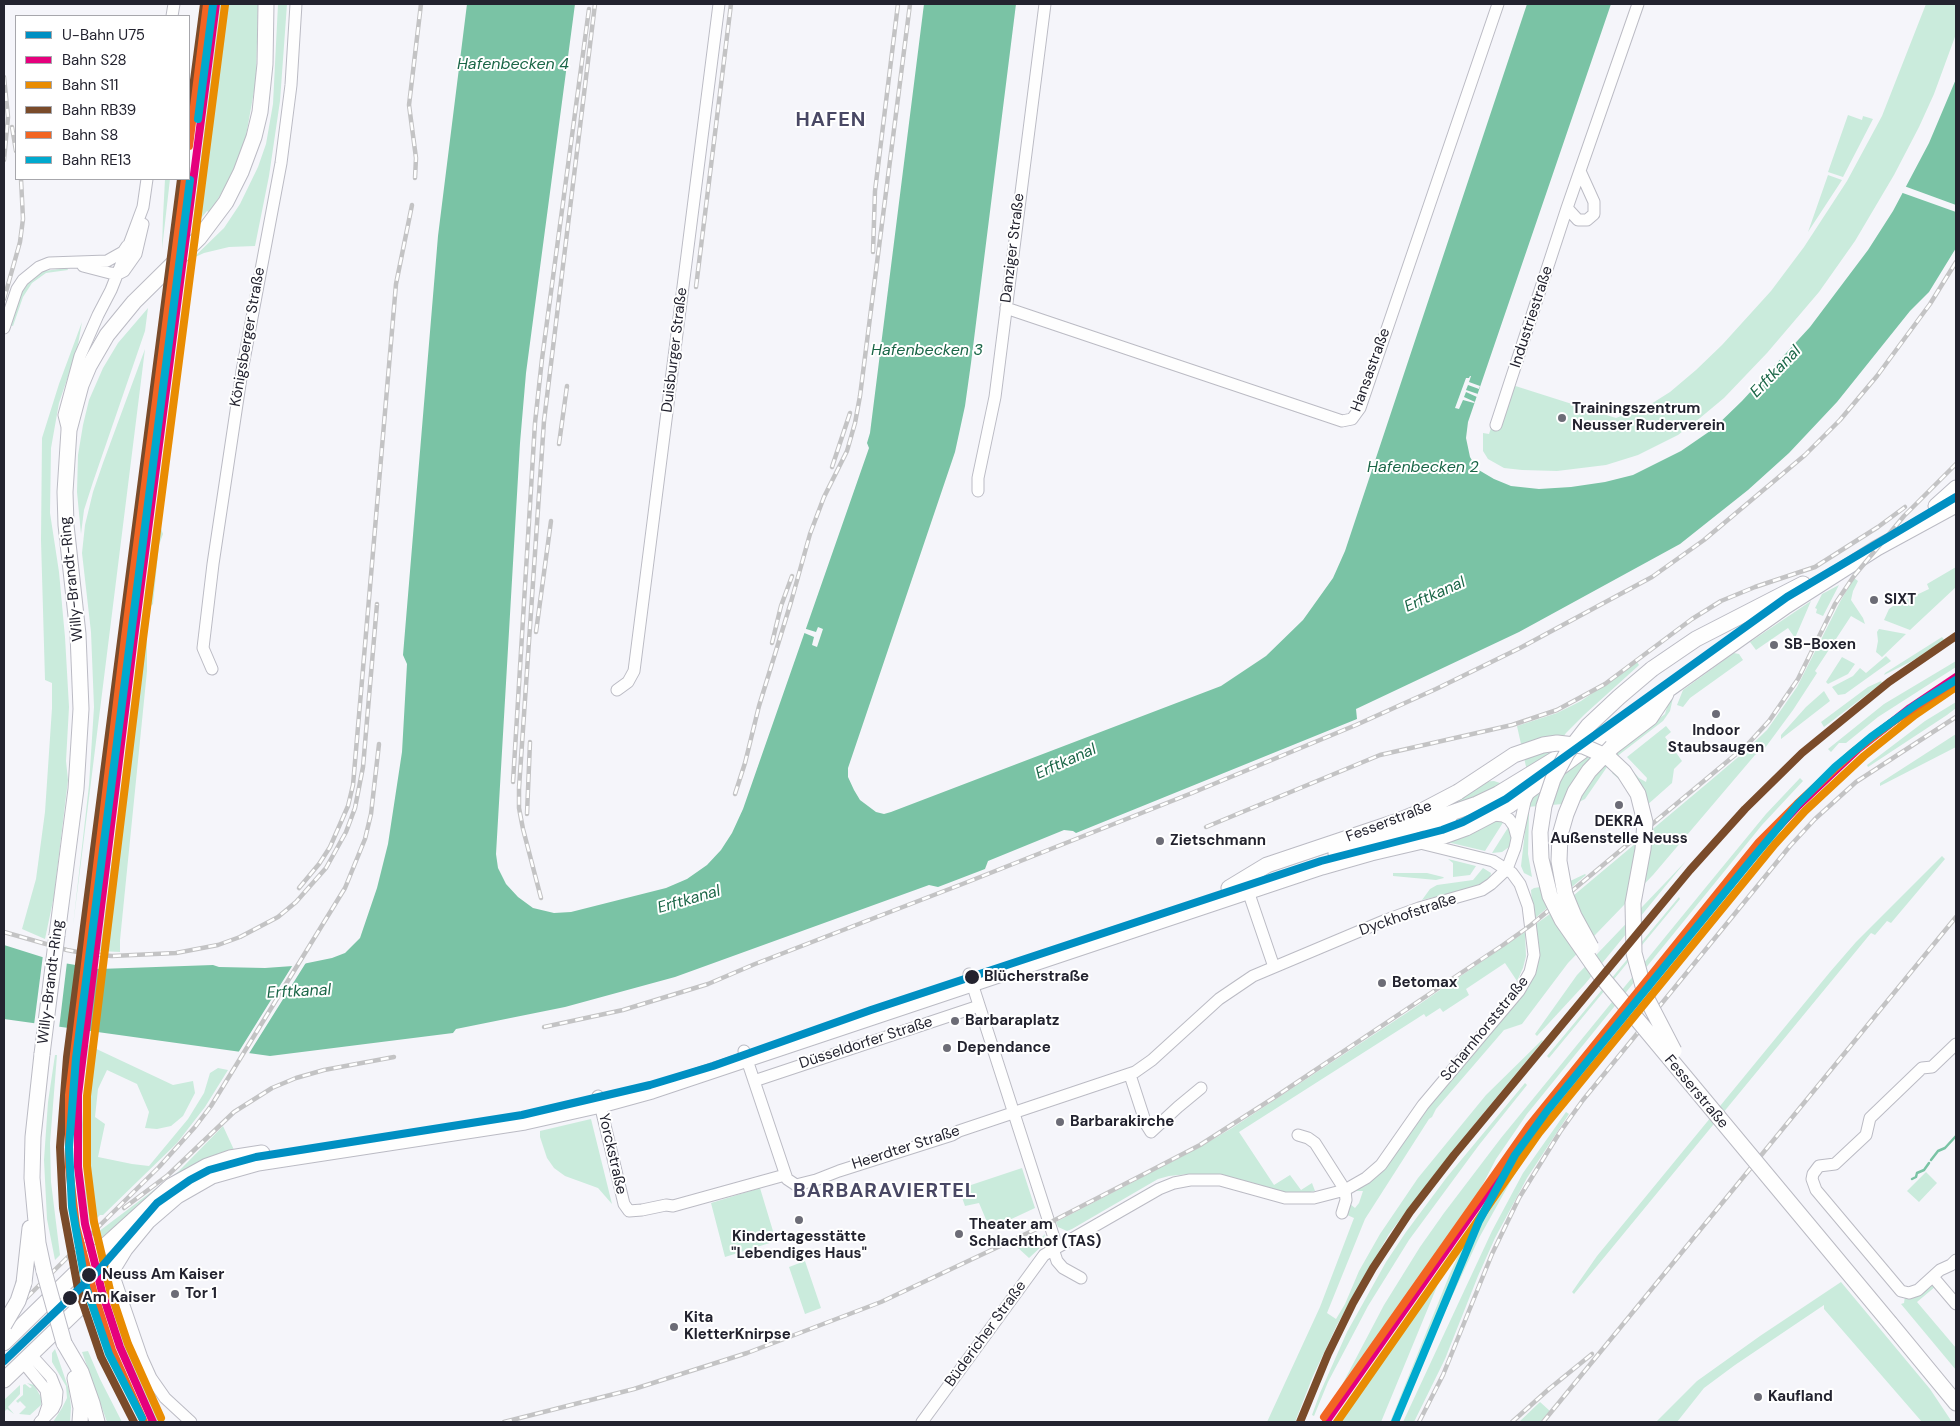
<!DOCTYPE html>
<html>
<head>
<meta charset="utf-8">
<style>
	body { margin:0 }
	#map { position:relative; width:1960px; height:1426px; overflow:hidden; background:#f5f5fa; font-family:"DM Sans",sans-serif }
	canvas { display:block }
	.frame { position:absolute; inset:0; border:5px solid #23232f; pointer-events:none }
	.legend { position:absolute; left:15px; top:15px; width:175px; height:165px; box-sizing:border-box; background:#fff; border:1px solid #a7a7ac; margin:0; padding:6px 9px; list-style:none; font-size:15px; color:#23232f }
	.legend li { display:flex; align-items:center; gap:10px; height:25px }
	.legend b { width:25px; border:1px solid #a7a7ac }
</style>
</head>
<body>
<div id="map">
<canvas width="1960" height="1426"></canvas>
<div class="frame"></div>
<ul class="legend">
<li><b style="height:6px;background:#008fc2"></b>U-Bahn U75</li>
<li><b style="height:6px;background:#e5007d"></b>Bahn S28</li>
<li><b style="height:6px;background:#e98c02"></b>Bahn S11</li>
<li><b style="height:6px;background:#7a4b2a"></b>Bahn RB39</li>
<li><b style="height:6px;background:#f26522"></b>Bahn S8</li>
<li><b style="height:6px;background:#00a9ce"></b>Bahn RE13</li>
</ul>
</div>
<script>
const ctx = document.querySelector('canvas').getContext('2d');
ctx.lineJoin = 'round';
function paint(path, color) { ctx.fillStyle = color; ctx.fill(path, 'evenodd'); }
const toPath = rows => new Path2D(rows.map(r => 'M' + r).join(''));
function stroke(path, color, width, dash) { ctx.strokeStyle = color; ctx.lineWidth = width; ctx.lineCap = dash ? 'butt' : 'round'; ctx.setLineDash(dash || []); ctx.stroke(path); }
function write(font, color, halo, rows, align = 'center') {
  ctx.font = font + ' "DM Sans",sans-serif'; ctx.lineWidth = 4; ctx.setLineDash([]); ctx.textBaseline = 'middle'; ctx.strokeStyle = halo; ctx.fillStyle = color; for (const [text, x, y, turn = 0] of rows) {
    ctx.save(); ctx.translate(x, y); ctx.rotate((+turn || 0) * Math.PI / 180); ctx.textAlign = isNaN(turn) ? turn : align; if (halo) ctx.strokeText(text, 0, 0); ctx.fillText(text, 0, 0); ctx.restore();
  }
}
const green = toPath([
	[220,4,258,4,256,80,246,136,238,161,230,178,210,213,207,211,192,229],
	[278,4,287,4,280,101,269,176,255,246,229,247,204,253,193,258,224,228,240,204,258,167,266,144,273,104],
	[1926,4,1956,4,1956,34,1934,94,1919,127,1894,175,1855,241,1819,292,1767,353,1724,398,1700,418,1678,435,1638,455,1606,465,1557,471,1522,470,1504,468,1488,459,1483,451,1483,433,1489,434,1506,383,1616,418,1651,404,1670,392,1696,370,1722,345,1771,291,1804,247,1847,181,1882,116],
	[1848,115,1862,120,1863,116,1873,119,1843,177,1828,172],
	[1828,175,1842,180,1808,232],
	[165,179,170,179,162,249,163,217],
	[67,268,68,270,46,273,32,283,23,297,13,326,9,325,20,295,29,282,44,271],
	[148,308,145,331,93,482,84,510,81,534,77,492,78,455,83,425,89,400,103,368,118,343],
	[82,322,77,350,59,403,51,448,50,513,59,572,65,637,69,707,66,761,68,780,54,896,45,939,22,929,36,879,45,812,52,708,52,683,45,680,41,540,42,438,59,384],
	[145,349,73,926,89,785,94,707,91,632,82,553,85,525,93,492,103,463],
	[156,525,160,526,163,534,159,545,153,604,149,608,145,607],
	[1956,567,1956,587,1910,630,1884,620,1889,609,1893,606,1929,589,1927,584],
	[1854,578,1858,581,1853,591,1851,600,1863,618,1865,624,1851,616,1815,671,1817,673,1793,710,1765,748,1755,755,1653,875,1568,963,1522,1024,1504,1030,1436,1109,1432,1117,1429,1119,1365,1219,1327,1313,1336,1319,1345,1304,1359,1271,1380,1234,1418,1178,1486,1095,1542,1040,1543,1041,1453,1150,1389,1234,1337,1325,1313,1376,1295,1422,1267,1422,1320,1307,1354,1218,1345,1214,1350,1204,1355,1208,1359,1203,1363,1191,1356,1191,1357,1188,1417,1120,1538,961,1539,947,1536,924,1561,906,1710,781,1743,753,1767,730,1797,687,1841,600],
	[1839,585,1823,616,1816,613,1817,609,1815,608,1822,594],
	[1811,601,1795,638,1788,628,1756,650,1750,642],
	[142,629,147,630,147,671,120,940,120,952,100,951],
	[1879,629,1906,634,1882,657,1876,652,1878,641,1877,632],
	[1942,637,1945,641,1912,661,1884,675,1885,673],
	[1734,653,1739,654,1743,660,1690,698,1683,707,1677,705,1683,690],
	[1886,656,1891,661,1845,694,1838,695,1832,687,1853,676,1860,668,1866,673],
	[1842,657,1855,664,1848,674,1828,684,1826,682],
	[1956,661,1956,667,1878,717,1846,743,1839,743,1831,752,1828,749,1884,704],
	[1637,662,1639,665,1637,667,1585,714,1566,733,1551,755,1527,771,1517,726,1557,713,1581,701],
	[1881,681,1882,683,1824,727,1821,722,1868,687],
	[1675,689,1670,711,1663,721,1620,754,1607,767,1585,799,1577,803,1591,779,1616,752,1665,714,1671,693],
	[1824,691,1830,701,1781,739,1781,735,1806,707],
	[1956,702,1956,708,1947,715,1868,767,1867,765,1925,721],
	[1632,721,1563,804,1527,807,1536,792],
	[1666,726,1671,732,1665,737,1682,761,1674,769,1672,783,1637,814,1634,801,1623,783,1612,773,1623,760,1639,778,1646,782,1647,778,1627,757],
	[1956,734,1956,747,1880,786,1880,783],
	[1800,778,1803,781,1762,825,1527,1114,1496,1159,1470,1209,1451,1252,1443,1247,1335,1403,1333,1402,1384,1305,1420,1247,1444,1213,1501,1138,1706,887,1766,814],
	[1494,781,1500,783,1501,787,1445,810,1442,806,1480,782],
	[1527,814,1529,814,1528,854,1532,877,1524,873,1521,866],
	[1493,820,1504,821,1485,851,1447,842],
	[1509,826,1512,837,1509,847,1502,852,1492,853],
	[1942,856,1945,859,1891,923,1887,921,1875,935,1871,933,1574,1294,1572,1292,1597,1256,1830,972,1856,942],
	[1448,859,1476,866,1470,875,1453,877,1453,863],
	[1686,861,1585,984,1537,1036,1535,1034,1577,975],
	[1483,868,1491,873,1490,878,1484,884,1469,889,1422,900,1430,889,1437,885,1473,880],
	[1393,873,1427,873,1443,877,1444,878,1436,880,1393,876],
	[1585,874,1586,875,1533,920,1531,890,1534,888,1566,883],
	[1679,897,1680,899,1549,1058,1547,1056],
	[1525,932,1526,956,1523,968,1517,981,1505,963,1466,989,1469,995,1443,1012,1440,1008,1426,1017,1424,1014,1239,1132,1274,1185,1290,1175,1301,1190,1312,1183,1315,1191,1305,1193,1282,1192,1221,1175,1189,1174,1169,1176,1158,1179,1072,1229,1067,1231,1058,1227,1056,1222,1200,1147,1232,1128,1408,1012],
	[88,1045,173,1085,193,1081,195,1093,183,1116,171,1126,157,1129,145,1128,149,1112,137,1084,107,1070,98,1089,95,1117,105,1124,98,1157,132,1164,149,1166,188,1119,204,1093,210,1073,218,1068,228,1070,205,1107,177,1143,103,1215,100,1215,90,1225,85,1193,82,1125],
	[55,1055,57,1055,50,1143,51,1182,60,1255,55,1260,47,1219,44,1160,48,1102],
	[1525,1083,1527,1085,1479,1145,1409,1240,1368,1306,1328,1382,1314,1416,1312,1415,1320,1393,1347,1332,1386,1262,1406,1232,1447,1177],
	[1566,1112,1569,1114,1527,1178,1495,1238,1478,1276,1445,1359,1414,1422,1403,1422,1492,1231,1523,1173],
	[1550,1118,1552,1119,1513,1177,1479,1238,1394,1422,1390,1422,1449,1276,1481,1205,1494,1181,1499,1186],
	[591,1119,612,1204,598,1188,565,1176,554,1168,547,1158,540,1137,540,1131],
	[223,1126,235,1152,160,1189,95,1243,94,1235,179,1171],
	[1022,1168,1035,1208,990,1229,979,1203,965,1206,959,1189],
	[1926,1172,1937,1183,1919,1202,1907,1191],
	[760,1188,776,1241,725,1257,711,1203],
	[1045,1234,1043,1245,1029,1258,1017,1247,1035,1238,1036,1239,1041,1238],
	[805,1261,821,1308,805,1314,789,1267],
	[1445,1267,1381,1422,1335,1422],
	[1841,1282,1930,1389,1952,1422,1922,1422,1824,1309,1824,1305,1735,1365,1704,1388,1677,1422,1656,1422,1697,1381,1760,1336],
	[1932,1284,1936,1286,1917,1302,1956,1348,1956,1370,1901,1304,1904,1303,1905,1296],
	[109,1299,113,1302,138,1374,165,1422,157,1422,141,1389,123,1344],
	[55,1349,69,1390,71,1407,70,1422,53,1422,62,1408,67,1398,66,1386,52,1362,52,1353],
	[88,1351,100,1379,122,1422,107,1422,82,1352],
	[27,1383,34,1385,41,1397,41,1405,30,1415,19,1414,26,1407,20,1401,18,1403,16,1401,23,1395,23,1385,25,1384,30,1388,32,1387],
	[20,1385,20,1394,8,1407,14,1414,7,1409,4,1412,4,1400],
	[1540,1402,1550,1411,1540,1422,1519,1422]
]);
const water = toPath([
	[467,4,575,4,526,373,520,443,496,854,498,868,506,884,518,897,533,908,554,913,571,912,666,888,687,879,707,865,721,850,732,833,743,809,869,448,867,443,870,433,924,4,1016,4,971,363,965,406,955,452,848,768,848,777,854,790,860,800,876,812,884,814,891,812,1221,686,1266,656,1303,620,1333,578,1345,551,1527,4,1611,4,1468,422,1466,438,1470,457,1477,469,1494,479,1511,486,1539,489,1571,487,1605,482,1633,475,1681,451,1713,429,1742,401,1810,327,1868,250,1893,211,1929,143,1956,79,1956,248,1929,292,1910,311,1837,402,1789,453,1748,490,1680,544,1519,632,1356,709,1357,719,1076,833,1073,831,1064,830,988,861,985,869,938,887,929,885,675,977,565,1007,456,1029,453,1033,270,1056,4,1019,4,945,58,962,99,969,213,965,219,967,265,968,293,966,332,958,345,953,360,938,377,888,388,844,402,752,407,664,403,655,438,236]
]);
const pier = toPath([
	[1904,186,1956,205,1956,212,1900,192],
	[1470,376,1471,376,1469,382,1480,386,1479,389,1468,385,1466,390,1478,394,1477,397,1466,392,1464,397,1475,402,1474,403,1463,400,1459,409,1455,408,1466,378,1469,378],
	[818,627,823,629,817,647,812,645,814,637,802,632,803,628,816,632],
	[43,955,67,962,59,1029,34,1025],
	[307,961,248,1055,238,1053,294,963]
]);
const stream = toPath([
	[1931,1160,1938,1151,1945,1148,1956,1136],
	[1912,1179,1916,1177,1917,1173,1924,1170,1929,1163]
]);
const minor = toPath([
	[172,16,174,4],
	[1567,208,1578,220,1587,220,1594,214,1594,202,1580,171],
	[83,266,110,273,118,274,124,271,136,254,143,224],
	[1006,308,1342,421,1352,419,1360,408,1498,4],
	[4,328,17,289,23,280,39,267,49,263,107,261,123,252,127,246],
	[1496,425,1567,208,1638,4],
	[68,431,64,415,80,356,98,315,111,290,130,242,143,207,147,179],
	[978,491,978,478,995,397,1045,4],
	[212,669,203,648,213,564,242,371,281,163,291,85,296,4],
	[617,690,628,682,634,671,719,4],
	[1494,815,1503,816,1509,819,1514,826,1517,837],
	[1420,841,1433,829,1451,818],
	[1248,891,1274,967],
	[969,974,1057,1247],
	[1956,1044,1932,1067,1922,1068,1870,1118,1866,1135,1835,1164,1819,1166,1813,1174,1812,1179,1816,1190,1901,1291,1909,1293,1918,1290,1940,1270,1951,1265,1956,1260],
	[744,1051,787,1179,796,1185,816,1180,839,1171,952,1135,959,1131,1135,1072,1152,1060,1219,999,1253,976,1386,920,1419,908,1482,890,1491,884,1507,869,1515,848,1525,801,1529,792],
	[1130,1075,1146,1124,1151,1132,1178,1107,1201,1088],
	[754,1081,979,1006],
	[598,1096,624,1204,629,1211,642,1210,666,1205,673,1206,785,1175],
	[1298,1135,1308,1138,1315,1143,1345,1190,1346,1200,1342,1213],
	[1053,1249,1057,1261,1063,1268,1081,1278],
	[86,1263,95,1263,102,1267,115,1279,142,1358,151,1378,165,1398,191,1422],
	[1933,1277,1956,1304],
	[31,1355,51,1377,57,1392,56,1403,53,1409,40,1422],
	[23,1362,46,1390,48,1405,44,1417],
	[922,1422,1044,1255,1159,1189,1174,1183,1190,1180,1220,1180,1285,1198,1314,1198,1345,1190,1366,1178,1381,1165,1423,1105,1519,991,1530,972,1534,955,1528,906,1520,884,1512,873,1493,861,1420,843]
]);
const major = toPath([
	[1936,506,1956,488],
	[1652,669,1696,639,1803,584],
	[1612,747,1650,718,1666,694],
	[1336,853,1477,804,1498,794,1557,758],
	[1229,888,1267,865,1398,821,1418,813,1458,792],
	[57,935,76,789,81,709,78,634,66,525,65,492,69,430,81,385,89,366,107,335,134,302,199,238,226,202,241,172,254,137,260,112,265,64,266,4],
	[42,1054,33,1137,32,1178,38,1243,44,1271],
	[24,1283,30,1228],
	[1890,1323,1956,1403],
	[4,1343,86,1263,171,1186,207,1166,230,1158,262,1153],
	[64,1343,81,1372,92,1403,97,1422],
	[75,1378,81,1408,80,1422],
	[4,1380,103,1285,125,1249,148,1221,177,1196,212,1176,258,1163,525,1122,601,1105,652,1091,1322,867,1371,853,1444,836,1466,828,1510,805,1597,740,1786,606,1877,548,1956,505]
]);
const rail = toPath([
	[4,77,8,117,4,160],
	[12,127,16,151],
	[415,178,416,158,409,105,421,4],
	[873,252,875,191,898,4],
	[696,287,731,4],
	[4,299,20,242,23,219,21,179],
	[559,444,567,386],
	[832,467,850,413],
	[536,632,551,521],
	[772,643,781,606,792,576],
	[513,782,535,423,542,359,589,9],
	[735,794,745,763,759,706,791,602,810,534,824,497,847,451,855,423,860,396,910,4],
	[527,814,530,742],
	[1206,827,1380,755,1512,725,1557,710,1605,684,1692,619,1721,601,1755,587,1815,567,1878,527,1905,507],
	[299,888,319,864,330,847,348,806,353,785,396,284,412,205],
	[541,898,523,829,519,808,519,788,544,421,595,4],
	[4,932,67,950,88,954,112,956,176,953,218,945,240,937,278,917,296,902,326,868,346,832,355,808,363,767,377,604],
	[544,1027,623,1010,708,984,755,964,965,883,1192,793,1356,725,1436,689,1520,648,1652,577,1704,540,1805,455,1840,420,1877,376,1930,304,1956,262],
	[124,1208,168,1175,234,1112,272,1088,296,1078,324,1070,394,1057],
	[4,1320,159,1167,195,1127,211,1106,345,888,365,839,371,814,379,744],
	[504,1422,634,1389,747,1353,881,1302,1049,1223,1150,1171,1200,1145,1275,1097,1503,945,1531,925,1747,745,1769,721,1798,679,1835,604,1854,576,1904,516,1956,464],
	[1419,1422,1443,1375,1492,1254,1519,1198,1560,1132,1583,1100,1790,846,1815,819,1856,782,1956,717],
	[1512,1422,1549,1389,1592,1354],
	[1543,1422,1956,917]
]);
const majorBridge = toPath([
	[1652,669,1619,697,1588,726,1567,753,1553,779,1544,806,1540,832,1541,859,1550,896,1562,920,1601,976,1890,1323],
	[1458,792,1514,755,1543,745,1557,743,1583,746,1608,757,1624,772,1638,794,1645,822,1643,849,1633,903,1634,953,1646,997,1674,1051],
	[1591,947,1574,916,1565,894,1559,861,1560,835,1566,814,1575,792,1589,771,1612,747],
	[42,1054,57,935],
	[44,1271,64,1343],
	[4,1325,18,1301,24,1283]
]);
const rail1 = toPath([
	[153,1422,120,1347,102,1292,85,1224,78,1167,78,1095,134,638,216,4],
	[1326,1422,1532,1128,1768,838,1799,805,1858,749,1910,708,1956,677]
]);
const rail2 = toPath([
	[161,1418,128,1344,110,1290,94,1222,87,1166,87,1096,143,639,225,5],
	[1337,1422,1539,1133,1775,844,1805,811,1864,756,1915,715,1956,687]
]);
const rail3 = toPath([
	[189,118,204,4],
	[134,1422,101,1357,78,1289,63,1208,60,1147,67,1057,181,179],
	[1300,1422,1328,1354,1353,1303,1373,1268,1410,1212,1454,1155,1690,870,1745,809,1802,753,1889,682,1956,636]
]);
const rail4 = toPath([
	[189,146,207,4],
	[1324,1417,1529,1126,1759,842,1797,804,1852,753,1891,723,1951,684],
	[144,1422,112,1350,94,1294,76,1226,69,1167,69,1095,125,637,185,179]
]);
const rail5 = toPath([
	[198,119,213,5],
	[142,1418,109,1354,86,1287,72,1207,69,1147,76,1058,190,180],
	[1395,1422,1479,1221,1515,1155,1547,1111,1752,859,1798,804,1835,767,1871,737,1917,704,1956,680]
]);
const metro1 = toPath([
	[4,1361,98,1271,157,1203,190,1180,209,1170,256,1157,522,1115,650,1085,713,1066,871,1010,1321,861,1442,830,1463,822,1506,799,1787,597,1956,497]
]);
const markers = [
	[1562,418,5,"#6c6c76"],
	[1874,600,5,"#6c6c76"],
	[1774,645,5,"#6c6c76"],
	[1716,714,5,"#6c6c76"],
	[1619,805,5,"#6c6c76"],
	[1160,841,5,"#6c6c76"],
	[972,977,8,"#23232f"],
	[1382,983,5,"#6c6c76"],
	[955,1021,5,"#6c6c76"],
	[947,1048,5,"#6c6c76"],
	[1060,1122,5,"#6c6c76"],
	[799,1220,5,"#6c6c76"],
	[959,1234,5,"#6c6c76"],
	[89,1275,8,"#23232f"],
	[175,1294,5,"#6c6c76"],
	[70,1298,8,"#23232f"],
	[674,1327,5,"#6c6c76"],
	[1758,1397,5,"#6c6c76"]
];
const streetNames = [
	["Danziger Straße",1013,248,-83],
	["Industriestraße",1532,317,-72],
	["Königsberger Straße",248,337,-80],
	["Duisburger Straße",675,350,-83],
	["Hansastraße",1371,370,-70],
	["Willy-Brandt-Ring",72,579,-96],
	["Fesserstraße",1389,822,-21],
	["Dyckhofstraße",1408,915,-19],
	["Willy-Brandt-Ring",51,982,-83],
	["Scharnhorststraße",1485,1029,-51],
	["Düsseldorfer Straße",866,1043,-18],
	["Fesserstraße",1696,1092,50],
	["Heerdter Straße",906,1148,-18],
	["Yorckstraße",612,1154,77],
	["Büdericher Straße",986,1334,-54]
];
const poiNames = [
	["Trainingszentrum",1572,409],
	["Neusser Ruderverein",1572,426],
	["SIXT",1884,600],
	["SB-Boxen",1784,645],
	["Indoor",1716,731,"center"],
	["Staubsaugen",1716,748,"center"],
	["DEKRA",1619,822,"center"],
	["Außenstelle Neuss",1619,839,"center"],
	["Zietschmann",1170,841],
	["Betomax",1392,983],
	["Barbaraplatz",965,1021],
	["Dependance",957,1048],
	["Barbarakirche",1070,1122],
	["Theater am",969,1225],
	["Schlachthof (TAS)",969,1242],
	["Kindertagesstätte",799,1237,"center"],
	["\"Lebendiges Haus\"",799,1254,"center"],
	["Tor 1",185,1294],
	["Kita",684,1318],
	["KletterKnirpse",684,1335],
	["Kaufland",1768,1397]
];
const stopNames = [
	["Blücherstraße",984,977],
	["Neuss Am Kaiser",102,1275],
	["Am Kaiser",82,1298]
];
const waterNames = [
	["Hafenbecken 4",513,65],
	["Hafenbecken 3",927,351],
	["Erftkanal",1776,372,-46],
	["Hafenbecken 2",1423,468],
	["Erftkanal",1435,595,-24],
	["Erftkanal",1066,762,-24],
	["Erftkanal",689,900,-16],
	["Erftkanal",299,992,-3]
];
const districtNames = [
	["HAFEN",831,121],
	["BARBARAVIERTEL",885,1192]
];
paint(green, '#caebdc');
paint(water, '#7ac3a5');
paint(pier, '#f5f5fa');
stroke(stream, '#7ac3a5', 2.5);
stroke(minor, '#bbbbc4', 13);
stroke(major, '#bbbbc4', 17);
stroke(minor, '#fefefe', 11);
stroke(major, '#fefefe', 15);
stroke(rail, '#c3c3c4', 4.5);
stroke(rail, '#fff', 2.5, [8]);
stroke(majorBridge, '#bbbbc4', 17, []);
stroke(majorBridge, '#fefefe', 15);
stroke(rail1, '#e5007d', 8);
stroke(rail2, '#e98c02', 8);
stroke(rail3, '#7a4b2a', 8);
stroke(rail4, '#f26522', 8);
stroke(rail5, '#00a9ce', 8);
stroke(metro1, '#008fc2', 8);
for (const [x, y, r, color] of markers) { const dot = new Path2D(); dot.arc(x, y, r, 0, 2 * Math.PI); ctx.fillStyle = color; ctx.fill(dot); stroke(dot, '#fff', 2); }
write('15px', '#23232f', '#fff', streetNames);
write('bold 15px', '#23232f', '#fff', poiNames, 'left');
write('bold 15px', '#23232f', '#fff', stopNames, 'left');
write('italic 16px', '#1a6647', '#fff', waterNames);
ctx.letterSpacing = '1px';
write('bold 20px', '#494864', '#fff', districtNames);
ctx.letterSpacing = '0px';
</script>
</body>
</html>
